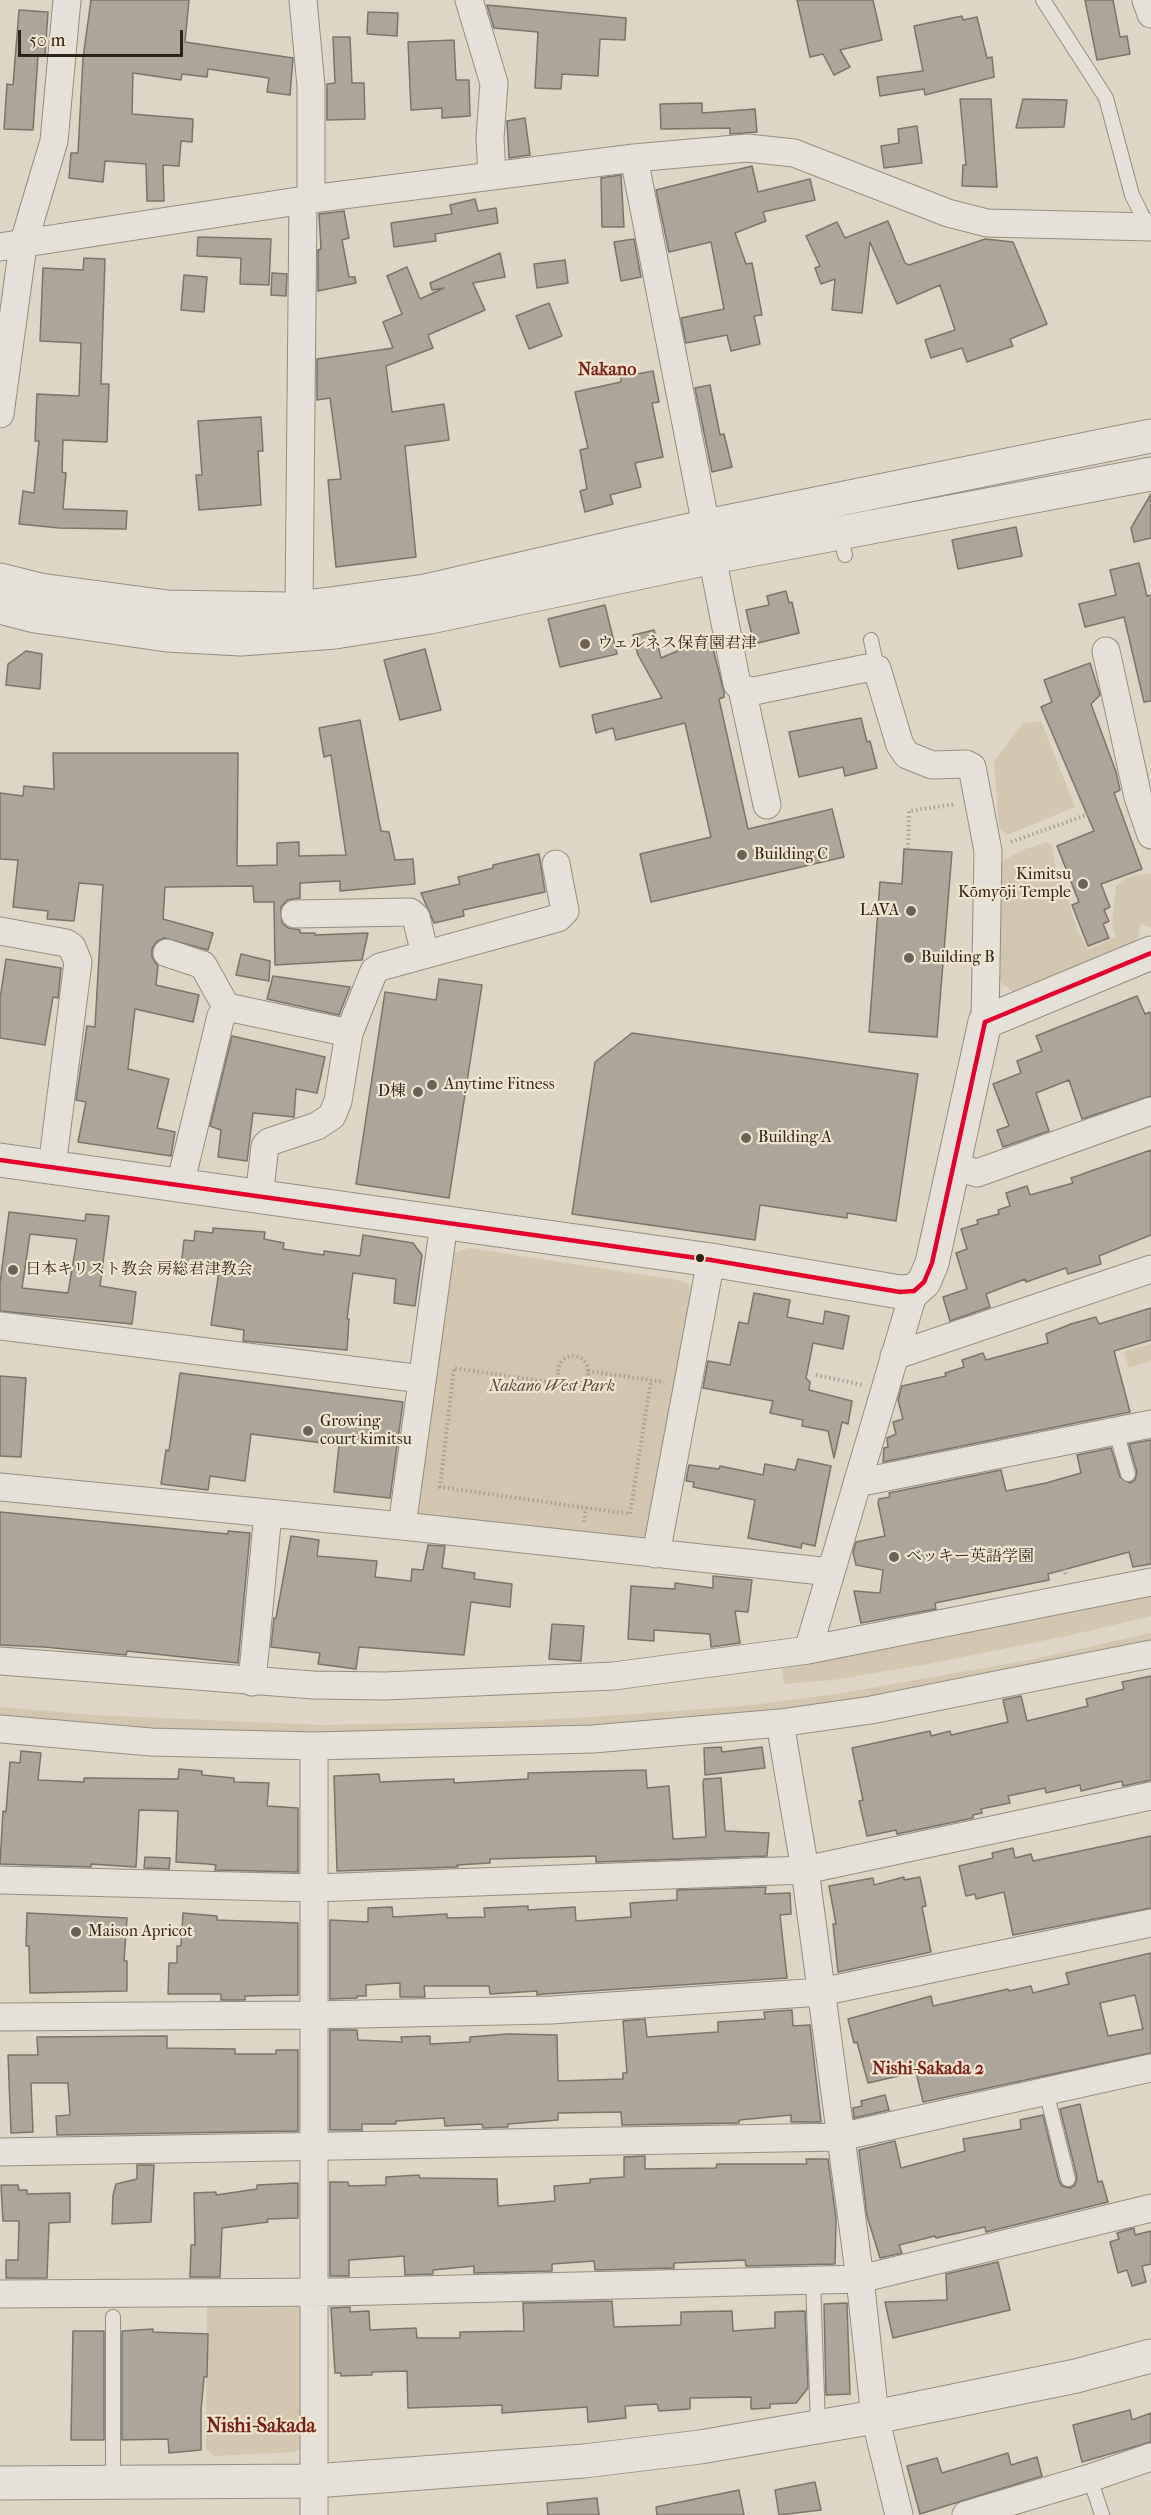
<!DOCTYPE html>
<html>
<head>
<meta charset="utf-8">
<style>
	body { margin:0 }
	#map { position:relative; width:1151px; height:2515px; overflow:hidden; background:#dfd5c4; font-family:"IM FELL French Canon",serif }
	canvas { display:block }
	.scale { position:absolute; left:18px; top:30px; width:165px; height:27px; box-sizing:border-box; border:3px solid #2e2314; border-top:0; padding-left:8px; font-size:18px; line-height:21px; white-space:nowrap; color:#2e2314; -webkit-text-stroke:4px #f1e6d2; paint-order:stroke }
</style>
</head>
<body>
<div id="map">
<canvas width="1151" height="2515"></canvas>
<div class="scale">50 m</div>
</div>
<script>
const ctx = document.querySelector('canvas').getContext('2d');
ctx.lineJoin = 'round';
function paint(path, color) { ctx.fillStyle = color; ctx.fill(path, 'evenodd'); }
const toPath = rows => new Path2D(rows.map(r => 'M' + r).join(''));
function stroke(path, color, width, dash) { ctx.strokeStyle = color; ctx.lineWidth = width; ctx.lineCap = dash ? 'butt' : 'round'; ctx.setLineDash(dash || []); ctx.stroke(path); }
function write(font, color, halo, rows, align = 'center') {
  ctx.font = font + ' "IM FELL French Canon","Noto Serif JP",serif'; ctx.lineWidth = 4.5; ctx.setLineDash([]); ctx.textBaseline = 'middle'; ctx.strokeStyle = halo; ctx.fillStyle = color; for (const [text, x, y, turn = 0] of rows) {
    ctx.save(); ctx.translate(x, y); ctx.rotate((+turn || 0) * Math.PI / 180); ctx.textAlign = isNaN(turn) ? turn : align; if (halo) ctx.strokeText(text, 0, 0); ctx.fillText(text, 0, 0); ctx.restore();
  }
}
const green = toPath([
	[1041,721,1075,807,1007,835,999,828,994,761,1023,724],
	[1047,842,1052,846,1056,870,1065,889,1077,929,1088,950,1116,937,1112,925,1116,886,1125,878,1151,873,1151,927,1140,924,1138,942,1015,993,990,974,995,866,1022,850],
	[469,1248,677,1280,687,1283,692,1289,647,1536,644,1539,418,1517,416,1514,446,1260,454,1253],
	[1151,1344,1151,1361,1129,1368,1124,1352],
	[1151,1592,1151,1616,1076,1634,928,1664,833,1680,784,1684,781,1662],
	[1151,1633,1151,1646,865,1701,579,1732,313,1739,0,1719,0,1707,94,1715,321,1725,521,1721,637,1714,753,1705,843,1693,1029,1660],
	[302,2305,303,2447,295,2452,214,2456,206,2449,207,2306]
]);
const building = toPath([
	[91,0,189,0,185,42,293,58,290,95,267,92,269,78,208,69,207,77,182,74,181,80,133,73,132,114,193,119,192,142,181,141,179,166,163,165,164,201,147,201,146,164,105,161,103,182,69,178,71,153,78,153,83,58,91,0],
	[797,0,873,0,882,40,840,50,850,67,834,75,823,54,810,57,797,0],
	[1085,0,1113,0,1120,37,1127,36,1130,54,1097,60,1085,0],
	[487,5,626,18,625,40,600,39,598,76,562,74,561,89,535,88,538,32,494,28,487,5],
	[19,10,48,12,45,56,38,56,33,130,4,129,7,84,13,85,19,10],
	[368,12,398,13,397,36,367,34,368,12],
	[962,16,963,20,977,17,987,58,992,57,994,77,925,95,924,89,880,96,877,77,923,71,914,26,962,16],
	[333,37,350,37,352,83,364,83,365,119,327,120,327,84,335,83,333,37],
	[454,40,456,80,469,80,470,116,442,118,442,108,411,110,408,42,454,40],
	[960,99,991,99,997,187,962,186,963,165,966,165,960,99],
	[1023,99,1067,100,1064,127,1016,128,1023,99],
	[702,103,702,113,755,109,757,132,730,134,730,128,661,129,660,104,702,103],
	[525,118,530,155,509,158,507,121,525,118],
	[917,126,922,163,884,168,881,146,899,143,898,129,917,126],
	[752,166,758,192,810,179,815,200,763,212,766,221,735,233,746,264,752,263,762,315,754,316,760,344,731,351,727,335,686,343,681,318,724,309,711,242,669,252,656,190,752,166],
	[621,175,624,227,602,227,601,178,621,175],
	[475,199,478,211,496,208,498,223,435,234,436,241,394,247,391,223,452,214,450,205,475,199],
	[344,211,349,238,342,240,349,277,355,277,356,283,318,291,318,250,321,249,319,214,344,211],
	[888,221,905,263,909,265,985,239,1013,242,1047,324,1010,339,1013,346,967,362,962,348,931,358,925,340,955,330,940,285,897,304,870,242,862,313,832,310,835,279,821,284,815,268,820,266,806,236,837,222,845,238,888,221],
	[198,237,271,239,269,285,240,284,241,258,197,256,198,237],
	[634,239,641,277,621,281,614,242,634,239],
	[500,253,505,277,473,283,485,310,428,335,433,348,386,366,392,412,444,404,449,440,405,446,416,557,336,567,328,480,341,479,330,398,317,400,317,359,393,348,383,322,402,314,387,276,407,267,420,299,444,288,432,290,430,283,500,253],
	[84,258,105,259,101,384,109,384,107,442,63,440,62,472,66,473,63,509,127,511,126,529,59,528,19,524,23,491,34,493,39,441,35,441,37,394,79,396,81,343,40,341,43,268,83,270,84,258],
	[565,260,568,283,537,288,534,264,565,260],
	[272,273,287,274,286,296,271,295,272,273],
	[184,275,207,277,204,312,181,310,184,275],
	[549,303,562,336,529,349,516,316,549,303],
	[653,371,659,402,652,403,663,457,635,463,641,487,610,495,613,504,585,512,580,491,587,489,580,450,588,448,575,392,621,382,621,377,653,371],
	[710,385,720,435,724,434,732,467,712,472,695,388,710,385],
	[261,417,263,451,258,451,261,505,199,510,196,475,202,475,198,421,261,417],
	[1151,494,1151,538,1134,542,1131,528,1151,494],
	[1016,527,1022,556,958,569,952,540,1016,527],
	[1139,563,1147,596,1151,595,1151,701,1144,702,1124,617,1085,627,1079,604,1116,595,1110,570,1139,563],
	[786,591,789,603,792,602,799,633,754,644,746,610,769,605,767,596,786,591],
	[605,605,617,654,560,667,548,619,605,605],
	[654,630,661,658,708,638,711,641,724,692,724,697,719,699,748,829,832,809,844,857,651,902,640,854,711,837,685,723,616,740,613,728,596,733,592,715,662,698,638,655,633,635,654,630],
	[425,649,441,710,400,720,384,660,425,649],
	[26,651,42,654,40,689,6,685,8,664,26,651],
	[1090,663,1100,695,1091,704,1116,772,1120,790,1114,793,1142,869,1101,884,1110,907,1104,910,1109,921,1103,924,1109,938,1088,946,1072,905,1079,902,1057,846,1094,831,1041,707,1052,702,1044,680,1090,663],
	[861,718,867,742,870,741,877,768,845,776,843,767,799,777,789,732,861,718],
	[360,720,381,831,389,832,395,860,413,859,415,884,340,891,340,881,300,883,300,898,287,900,281,907,282,923,288,928,300,930,300,933,315,933,315,935,368,933,362,960,275,965,274,902,254,902,253,886,165,887,163,919,213,933,208,950,164,938,156,942,152,949,152,957,158,966,156,985,199,995,193,1022,135,1009,128,1069,169,1079,157,1128,175,1132,171,1156,78,1142,86,1102,76,1100,87,1026,95,1027,103,885,79,883,74,921,47,919,48,911,13,907,18,860,0,859,0,793,23,796,24,786,54,789,53,753,238,753,237,866,277,865,277,843,299,842,299,856,346,855,331,755,324,757,319,728,360,720],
	[904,849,952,852,937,1037,869,1032,880,882,902,884,904,849],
	[539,854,545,892,463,910,464,916,434,923,421,893,460,884,458,877,493,868,493,865,539,854],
	[241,954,270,961,269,981,236,975,241,954],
	[6,959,61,968,58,998,53,997,45,1045,0,1038,0,999,6,959],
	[273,976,350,987,339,1015,267,999,273,976],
	[439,979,482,985,449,1198,356,1184,385,992,436,1000,439,979],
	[1137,996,1145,1014,1151,1012,1151,1096,1082,1119,1069,1080,1036,1093,1049,1131,1003,1147,997,1130,1009,1126,993,1084,1021,1073,1017,1061,1042,1051,1036,1036,1137,996],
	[632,1033,918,1074,896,1221,847,1213,847,1218,760,1205,755,1240,572,1214,595,1062,632,1033],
	[232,1036,325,1057,317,1093,296,1089,294,1117,253,1113,247,1161,218,1157,221,1130,210,1126,232,1036],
	[1151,1150,1151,1235,1099,1256,1101,1264,1068,1274,1066,1268,1026,1282,1025,1279,986,1294,990,1307,950,1321,943,1297,967,1289,956,1253,967,1249,961,1229,978,1224,977,1220,999,1214,998,1210,1010,1206,1006,1193,1027,1186,1030,1195,1073,1183,1071,1178,1151,1150],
	[9,1212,85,1221,86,1214,109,1216,100,1286,136,1292,132,1324,0,1311,0,1284,9,1212],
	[30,1234,77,1239,68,1293,22,1288,30,1234],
	[213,1228,265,1232,264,1239,284,1243,283,1249,324,1255,324,1251,360,1256,363,1235,413,1243,422,1255,415,1306,394,1303,396,1279,353,1273,347,1319,349,1319,347,1350,243,1341,244,1330,211,1325,219,1271,181,1267,184,1240,194,1241,195,1231,213,1233,213,1228],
	[754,1293,790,1300,787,1317,823,1324,825,1311,849,1316,843,1349,813,1343,806,1378,810,1382,809,1390,852,1401,848,1424,842,1422,834,1458,828,1431,802,1426,803,1420,770,1413,773,1401,703,1388,708,1361,730,1365,739,1322,748,1324,754,1293],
	[1151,1308,1151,1340,1114,1351,1130,1412,883,1462,884,1448,888,1447,887,1438,896,1434,893,1422,903,1419,898,1400,902,1386,946,1376,945,1373,964,1367,962,1360,983,1353,986,1360,1048,1343,1046,1334,1071,1324,1096,1317,1099,1324,1151,1308],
	[180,1373,403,1402,390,1498,334,1492,339,1445,251,1434,245,1481,210,1476,208,1490,161,1484,166,1450,169,1451,180,1373],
	[0,1376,26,1378,21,1457,0,1456,0,1376],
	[1151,1440,1151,1564,1133,1567,1129,1552,1048,1574,1049,1580,935,1603,936,1609,861,1623,854,1591,880,1593,883,1570,856,1565,853,1552,856,1542,885,1536,878,1503,879,1499,890,1497,889,1493,1001,1470,1006,1491,1046,1483,1081,1473,1077,1455,1111,1448,1120,1477,1130,1483,1135,1480,1137,1472,1129,1444,1151,1440],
	[798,1459,831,1466,815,1546,802,1543,801,1548,748,1538,755,1500,693,1487,694,1482,686,1481,689,1465,719,1469,720,1466,763,1475,765,1464,795,1470,798,1459],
	[0,1512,228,1534,228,1531,250,1533,238,1663,127,1651,126,1655,44,1647,0,1645,0,1512],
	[291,1536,319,1540,317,1556,377,1561,375,1577,411,1581,412,1569,423,1570,428,1545,445,1546,442,1568,475,1573,474,1579,512,1584,510,1607,471,1602,464,1655,359,1647,356,1669,318,1664,320,1653,271,1647,274,1618,276,1618,291,1536],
	[713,1576,752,1580,748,1612,735,1611,740,1643,711,1647,710,1634,654,1630,654,1641,628,1639,631,1586,675,1589,675,1583,713,1588,713,1576],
	[552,1624,584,1626,581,1661,549,1659,552,1624],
	[1151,1676,1151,1780,1123,1786,1122,1781,1081,1791,1080,1785,1046,1793,1045,1788,1008,1796,1010,1803,981,1809,982,1813,973,1815,973,1818,897,1834,896,1830,867,1836,859,1801,863,1800,852,1748,930,1731,931,1736,950,1731,951,1735,1008,1722,1003,1700,1021,1696,1027,1721,1052,1715,1088,1706,1086,1699,1124,1689,1122,1682,1151,1676],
	[721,1747,722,1752,762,1747,765,1768,705,1775,704,1748,721,1747],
	[21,1751,41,1753,38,1780,84,1782,84,1778,178,1779,179,1769,202,1771,202,1775,234,1778,234,1782,269,1783,267,1806,298,1808,298,1872,215,1870,216,1865,208,1864,176,1862,178,1811,139,1810,136,1867,91,1864,91,1867,0,1864,3,1811,6,1812,10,1762,20,1763,21,1751],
	[646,1770,647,1788,669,1786,673,1839,706,1837,703,1783,704,1779,721,1778,725,1831,769,1833,767,1856,596,1862,596,1856,490,1859,490,1863,457,1865,458,1867,337,1871,334,1776,379,1774,380,1782,454,1779,454,1783,528,1779,528,1773,646,1770],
	[1151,1836,1151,1908,1013,1935,1004,1892,976,1899,975,1894,966,1896,959,1866,993,1858,992,1853,1013,1848,1015,1858,1031,1854,1033,1861,1151,1836],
	[145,1857,170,1858,169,1869,144,1868,145,1857],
	[904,1877,904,1880,920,1877,926,1906,922,1907,931,1952,838,1972,833,1924,836,1924,829,1886,873,1878,874,1885,904,1877],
	[766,1887,765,1894,790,1893,791,1914,780,1915,787,1978,544,1994,537,1995,537,1991,490,1994,489,1986,424,1986,425,1997,400,1997,400,1983,366,1985,366,1996,357,1996,357,1998,330,1999,330,1920,368,1922,368,1908,392,1907,393,1917,447,1914,447,1918,485,1917,484,1908,528,1906,528,1910,575,1907,576,1921,631,1917,630,1903,677,1900,677,1890,766,1887],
	[27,1913,127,1918,124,1961,127,1961,127,1991,30,1993,29,1946,26,1946,27,1913],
	[183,1913,217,1916,217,1920,298,1923,298,1995,245,1996,245,2000,221,2000,221,1994,168,1994,169,1963,177,1963,177,1946,181,1946,183,1913],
	[1151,1953,1151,2053,923,2102,916,2072,868,2083,857,2042,854,2043,848,2019,931,1996,933,2006,1008,1989,1009,1991,1031,1986,1033,1993,1069,1984,1066,1973,1151,1953],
	[1135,1995,1143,2029,1108,2036,1100,2003,1135,1995],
	[792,2010,793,2026,810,2025,821,2122,791,2122,791,2115,739,2120,739,2123,622,2125,621,2112,558,2113,558,2120,508,2124,508,2127,483,2128,482,2124,445,2126,444,2118,396,2121,396,2124,362,2124,362,2130,330,2130,330,2030,357,2030,358,2040,402,2042,401,2037,430,2036,430,2044,470,2042,470,2037,508,2034,557,2035,558,2081,623,2079,623,2073,627,2073,623,2021,645,2019,647,2037,718,2032,718,2022,765,2019,764,2012,792,2010],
	[167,2036,167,2048,235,2049,235,2054,276,2054,276,2050,298,2050,298,2131,57,2135,56,2116,70,2115,68,2083,31,2083,33,2132,11,2133,8,2055,38,2055,37,2037,167,2036],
	[885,2095,889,2110,854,2118,853,2108,862,2106,861,2101,885,2095],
	[1080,2104,1098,2182,1102,2181,1108,2202,986,2232,985,2227,936,2238,935,2236,899,2245,902,2253,880,2258,867,2216,859,2150,895,2141,901,2168,965,2151,963,2139,1021,2129,1020,2120,1043,2115,1059,2181,1062,2186,1070,2188,1075,2185,1077,2177,1060,2109,1080,2104],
	[645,2156,645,2169,716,2168,717,2164,807,2164,806,2159,828,2159,836,2219,835,2264,746,2266,745,2260,674,2263,674,2268,595,2270,594,2261,552,2264,552,2271,474,2273,474,2266,433,2270,433,2274,405,2275,404,2256,349,2260,349,2276,330,2276,330,2182,348,2182,349,2186,386,2185,386,2177,419,2175,420,2178,497,2179,498,2206,555,2201,554,2186,590,2183,590,2179,624,2177,624,2157,645,2156],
	[137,2165,154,2165,151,2222,112,2224,113,2195,116,2184,137,2179,137,2165],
	[298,2183,298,2218,267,2219,268,2222,222,2228,220,2277,190,2277,191,2245,195,2245,194,2193,216,2192,216,2195,257,2189,257,2185,298,2183],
	[1,2185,18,2185,19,2190,27,2190,27,2194,70,2193,70,2222,49,2223,47,2278,6,2278,6,2260,18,2260,19,2221,3,2221,1,2185],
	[1134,2228,1135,2235,1151,2231,1151,2264,1142,2266,1146,2282,1132,2286,1127,2270,1118,2273,1110,2242,1119,2239,1117,2233,1134,2228],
	[998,2262,1010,2310,893,2338,885,2302,947,2300,946,2274,998,2262],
	[612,2301,614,2327,681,2325,681,2312,732,2311,733,2331,775,2328,775,2312,805,2311,808,2388,796,2403,770,2404,770,2408,751,2409,751,2397,690,2398,690,2409,659,2411,657,2404,625,2406,626,2418,588,2422,587,2407,502,2413,502,2405,408,2408,407,2371,372,2372,372,2375,341,2376,341,2373,335,2373,331,2308,350,2307,350,2312,369,2311,370,2330,416,2328,417,2338,460,2338,460,2332,524,2331,523,2303,612,2301],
	[847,2303,850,2394,826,2395,824,2304,847,2303],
	[153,2329,153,2332,208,2334,207,2377,204,2377,201,2411,201,2450,169,2453,168,2439,122,2440,122,2331,153,2329],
	[73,2331,104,2331,104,2440,71,2440,73,2331],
	[1130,2410,1132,2420,1151,2413,1151,2442,1082,2462,1073,2425,1130,2410],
	[1008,2453,1011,2465,1037,2457,1042,2476,920,2514,907,2466,937,2458,942,2473,1008,2453],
	[815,2482,821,2510,779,2515,775,2490,815,2482],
	[739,2490,744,2515,657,2515,656,2507,739,2490],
	[597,2498,599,2515,548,2515,547,2503,597,2498]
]);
const path = toPath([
	[1011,842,1117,804],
	[908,849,909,811,956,804],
	'558 1371a15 15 0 1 1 30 0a15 15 0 1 1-30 0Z',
	[588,1371,664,1382],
	[816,1375,863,1385],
	[568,1385,454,1368,440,1487,630,1514,651,1380],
	[584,1522,586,1508],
	[1061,1555,1066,1575]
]);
const service = toPath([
	[1043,0,1106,98,1132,195,1148,227],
	[840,533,845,555],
	[871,640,877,669],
	[1116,1431,1128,1474],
	[1046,2091,1068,2179],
	[813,2280,818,2426],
	[1090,2478,1102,2515],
	[113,2482,113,2317]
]);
const minor = toPath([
	[303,0,311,86,311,199],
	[469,0,494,83,490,138,492,175],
	[1146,0,1151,14],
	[634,158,737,684,742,689,754,691,867,668,877,669,900,745,907,755,932,765,966,764,972,767,988,851,985,1022],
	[0,247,311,199,634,158,747,148,794,153,948,213,987,223,1151,227],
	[0,414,23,245,54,141,67,0],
	[299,608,303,200],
	[1106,651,1138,797,1151,835],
	[742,689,767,805],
	[295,914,410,912,416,917,425,954],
	[0,931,66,943,72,947,78,962,52,1167],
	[167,953,203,965,228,1010],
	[953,1166,977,1173,1151,1111],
	[180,1185,221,1016,228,1010,232,1008,349,1033],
	[259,1197,265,1146,269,1142,317,1126,332,1116,338,1101,349,1033,374,971,380,967,558,918,565,911,556,864],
	[0,1326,422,1379],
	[894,1356,1151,1269],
	[857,1483,1151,1424],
	[0,1487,402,1526,831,1572],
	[402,1526,444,1223],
	[656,1554,711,1260],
	[808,1650,914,1291],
	[0,1661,313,1685,385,1686,614,1676,808,1650,1151,1582],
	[252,1682,268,1513],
	[780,1723,805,1870,860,2279,875,2417,899,2515],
	[0,1729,151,1742,314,1746,593,1739,780,1723,871,1710,1151,1654],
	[314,1746,314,2515],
	[0,1880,314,1888,805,1870,1151,1796],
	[0,2017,312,2015,551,2010,821,1992,1151,1923],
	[0,2152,840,2137,1151,2068],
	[0,2294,337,2292,860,2279,1151,2208],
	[966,2515,1090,2478,1151,2457]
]);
const tertiary = toPath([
	[0,580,40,590,168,607,288,609,331,604,425,591,707,526,1151,436],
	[0,607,35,616,167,635,241,639,335,632,430,617,713,557,1151,474],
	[0,1160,711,1260,900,1292,914,1291,924,1282,932,1263,985,1022,1151,953],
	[0,2483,314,2481,584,2461,700,2447,875,2417,1076,2376,1151,2356]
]);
const bus1 = toPath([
	[985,1022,1151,953],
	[0,1160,711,1260,900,1292,914,1291,924,1282,932,1263,985,1022]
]);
const markers = [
	[585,644,6,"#6c6152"],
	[742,855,6,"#6c6152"],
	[1083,884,6,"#6c6152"],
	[911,911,6,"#6c6152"],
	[909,958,6,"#6c6152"],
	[432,1085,6,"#6c6152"],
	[418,1092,6,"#6c6152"],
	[746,1138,6,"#6c6152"],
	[700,1258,5,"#2e2314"],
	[13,1270,6,"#6c6152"],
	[308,1431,6,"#6c6152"],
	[894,1557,6,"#6c6152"],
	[76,1932,6,"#6c6152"]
];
const poiNames = [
	["ウェルネス保育園君津",597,644],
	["Building C",754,855],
	["Kimitsu",1071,875,"right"],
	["Kōmyōji Temple",1071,893,"right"],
	["LAVA",899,911,"right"],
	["Building B",921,958],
	["Anytime Fitness",444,1085],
	["D棟",406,1092,"right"],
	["Building A",758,1138],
	["日本キリスト教会 房総君津教会",25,1270],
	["Growing",320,1422],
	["court kimitsu",320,1440],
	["ベッキー英語学園",906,1557],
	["Maison Apricot",88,1932]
];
const parkNames = [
	["Nakano West Park",552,1387]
];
const neighbourhoodNames = [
	["Nakano",607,371],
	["Nishi-Sakada 2",928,2070]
];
const quarterNames = [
	["Nishi-Sakada",261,2427]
];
paint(green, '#d3c6af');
paint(building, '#ada599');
stroke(building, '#797368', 1.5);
stroke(service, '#928b7f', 16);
stroke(minor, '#928b7f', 29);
stroke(tertiary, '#928b7f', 35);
stroke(path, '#a49f97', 4, [1.5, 3]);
stroke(service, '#e6e1d8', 14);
stroke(minor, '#e6e1d8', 27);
stroke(tertiary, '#e6e1d8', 33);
stroke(bus1, '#e4002b', 4.5);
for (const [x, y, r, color] of markers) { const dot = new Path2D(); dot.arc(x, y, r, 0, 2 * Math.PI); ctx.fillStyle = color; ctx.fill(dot); stroke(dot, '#f1e6d2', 2); }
write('16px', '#2e2314', '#f1e6d2', poiNames, 'left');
write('italic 16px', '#554836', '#f1e6d2', parkNames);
write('bold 18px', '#7a1f14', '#f1e6d2', neighbourhoodNames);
write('bold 20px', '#7a1f14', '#f1e6d2', quarterNames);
</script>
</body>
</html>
